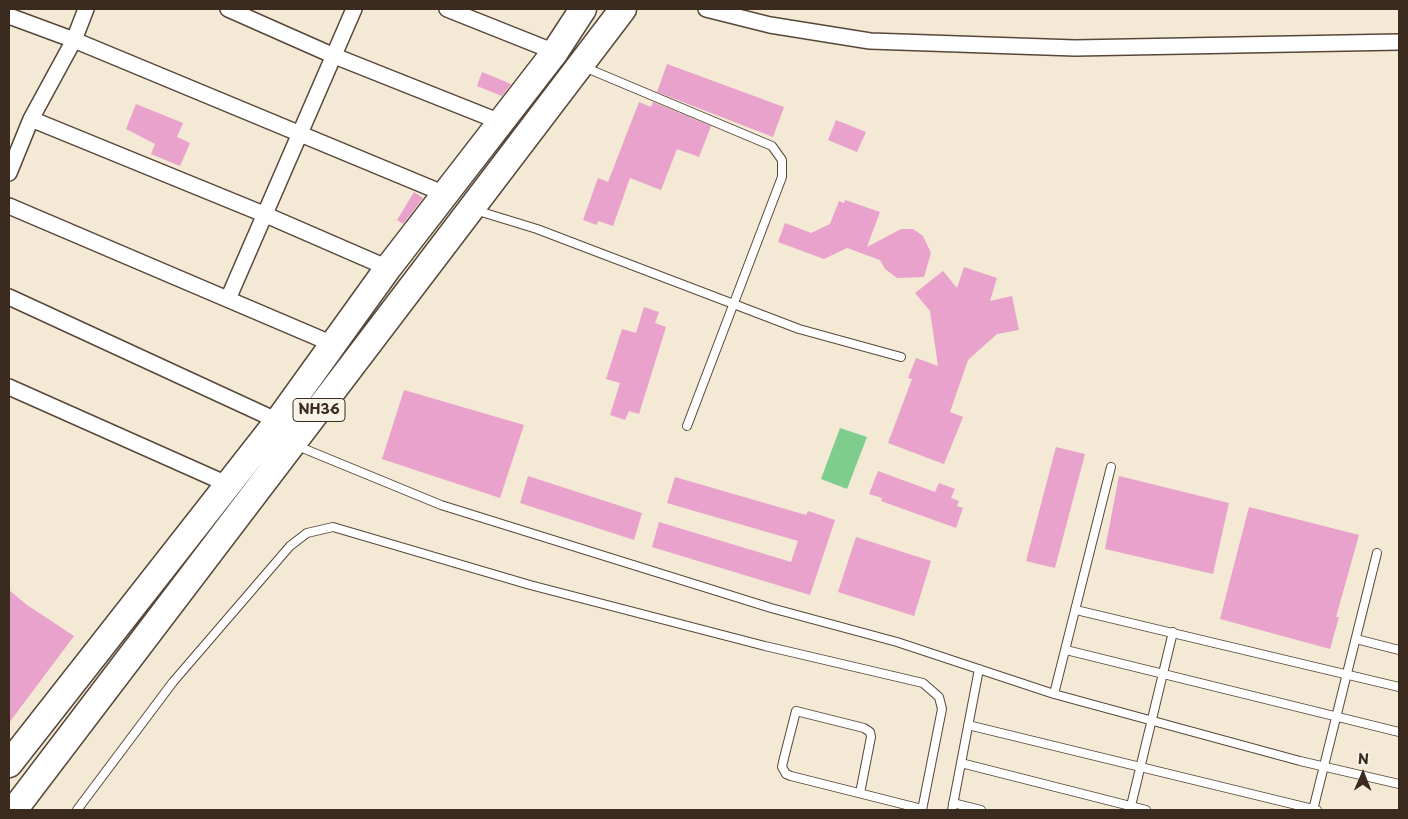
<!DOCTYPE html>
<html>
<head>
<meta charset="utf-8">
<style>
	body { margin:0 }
	#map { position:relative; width:1408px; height:819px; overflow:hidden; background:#f4e9d5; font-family:"Playpen Sans",sans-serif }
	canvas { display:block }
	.frame { position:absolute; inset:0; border:10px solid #3b2a1e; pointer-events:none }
	.north { position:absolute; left:1338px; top:749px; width:50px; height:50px; -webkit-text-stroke:4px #f7f3e8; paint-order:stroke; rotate:1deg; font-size:14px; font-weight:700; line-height:20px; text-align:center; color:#3b2a1e }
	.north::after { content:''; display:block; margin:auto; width:18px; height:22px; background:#3b2a1e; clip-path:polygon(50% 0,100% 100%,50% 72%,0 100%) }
</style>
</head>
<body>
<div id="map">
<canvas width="1408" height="819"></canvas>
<div class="frame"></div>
<div class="north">N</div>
</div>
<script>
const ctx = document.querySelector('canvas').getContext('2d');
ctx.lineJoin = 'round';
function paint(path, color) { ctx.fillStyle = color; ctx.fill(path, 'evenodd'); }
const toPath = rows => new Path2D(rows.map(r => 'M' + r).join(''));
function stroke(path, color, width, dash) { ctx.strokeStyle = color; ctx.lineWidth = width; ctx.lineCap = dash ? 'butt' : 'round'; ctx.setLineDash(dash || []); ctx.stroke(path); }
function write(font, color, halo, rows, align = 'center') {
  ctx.font = font + ' "Playpen Sans",sans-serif'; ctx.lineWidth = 4.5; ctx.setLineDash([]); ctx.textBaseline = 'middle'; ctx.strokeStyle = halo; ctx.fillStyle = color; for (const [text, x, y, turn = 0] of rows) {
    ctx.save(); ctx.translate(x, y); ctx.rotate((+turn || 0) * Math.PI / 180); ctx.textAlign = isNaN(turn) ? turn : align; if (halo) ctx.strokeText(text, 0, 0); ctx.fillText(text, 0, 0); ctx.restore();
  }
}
const green = toPath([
	[840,428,867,437,847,489,821,479]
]);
const building = toPath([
	[667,64,784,107,773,137,657,92],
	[482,72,511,84,502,96,477,86],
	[639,102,651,107,653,102,711,126,699,157,677,149,661,190,630,178,613,226,598,221,597,225,583,220,598,178,608,182],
	[136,104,183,123,177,137,190,143,180,166,151,154,155,144,126,129],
	[836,120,866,132,857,152,828,140],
	[414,192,423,198,403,224,397,220],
	[845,200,880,212,867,247,901,229,913,229,923,236,931,253,924,277,897,278,885,269,880,260,847,248,824,259,778,242,785,223,811,233,830,224,839,201,844,203],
	[964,267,997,278,990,301,1012,296,1019,330,997,334,968,360,950,412,963,417,944,464,888,443,912,379,908,378,916,358,938,366,930,311,915,293,943,271,957,288],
	[644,307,659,312,655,323,666,327,639,414,629,411,625,420,610,415,620,383,606,379,622,329,636,333],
	[404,390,524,425,500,498,382,459],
	[1056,447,1085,454,1055,568,1026,561],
	[878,471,935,492,939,483,955,489,951,498,959,501,957,506,963,508,956,528,881,501,882,498,869,494],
	[528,476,642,513,634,540,520,503],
	[1119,476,1229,503,1213,574,1105,549],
	[675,477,806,515,808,511,835,520,810,595,652,547,659,522,791,562,798,541,667,503],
	[1249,507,1359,535,1336,617,1339,617,1330,649,1220,619],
	[856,537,931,561,914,616,838,592],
	[9,590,27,605,74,636,9,723]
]);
const lane = toPath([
	[584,67,772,146,782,160,782,177,687,426],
	[475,210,537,229,799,329,901,357],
	[295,445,441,505,771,608,897,642,1054,694,1300,761,1399,784],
	[1076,610,1399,687],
	[1356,639,1399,650],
	[1066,650,1399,732],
	[1054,694,1111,467],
	[968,725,1317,810],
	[961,763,1146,810],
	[860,793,871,737,870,732,864,728,796,711,783,762,782,767,786,774,791,776,922,809],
	[953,803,981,810],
	[77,810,173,682,290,546,307,533,333,527,530,585,765,646,923,683,939,697,942,709,922,810],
	[952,810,979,669],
	[1130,810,1173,632],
	[1313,810,1377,553]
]);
const street = toPath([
	[228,9,332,55,503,123],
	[447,9,555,52],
	[706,9,770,25,870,41,1075,48,1399,42],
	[9,16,74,40,445,194],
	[31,119,266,215,388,268],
	[9,173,31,119,74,40,86,9],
	[9,206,335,345],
	[9,297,278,421],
	[228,299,354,9],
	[9,387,227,484]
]);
const highway = toPath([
	[9,764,278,421,388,268,555,52,583,9],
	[14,810,623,9]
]);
const shields = [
	[319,410,52]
];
const shieldNames = [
	["NH36",319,410]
];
paint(green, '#7ecd8d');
paint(building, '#e8a2cc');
stroke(lane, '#574739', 10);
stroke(street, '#574739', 18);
stroke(highway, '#574739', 29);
stroke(lane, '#fff', 8);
stroke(street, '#fff', 15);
stroke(highway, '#fff', 26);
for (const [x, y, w] of shields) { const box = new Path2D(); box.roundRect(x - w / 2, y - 11.5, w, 23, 4); ctx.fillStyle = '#f7f3e8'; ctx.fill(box); stroke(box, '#3b2a1e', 1); }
write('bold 14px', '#3b2a1e', null, shieldNames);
</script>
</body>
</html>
